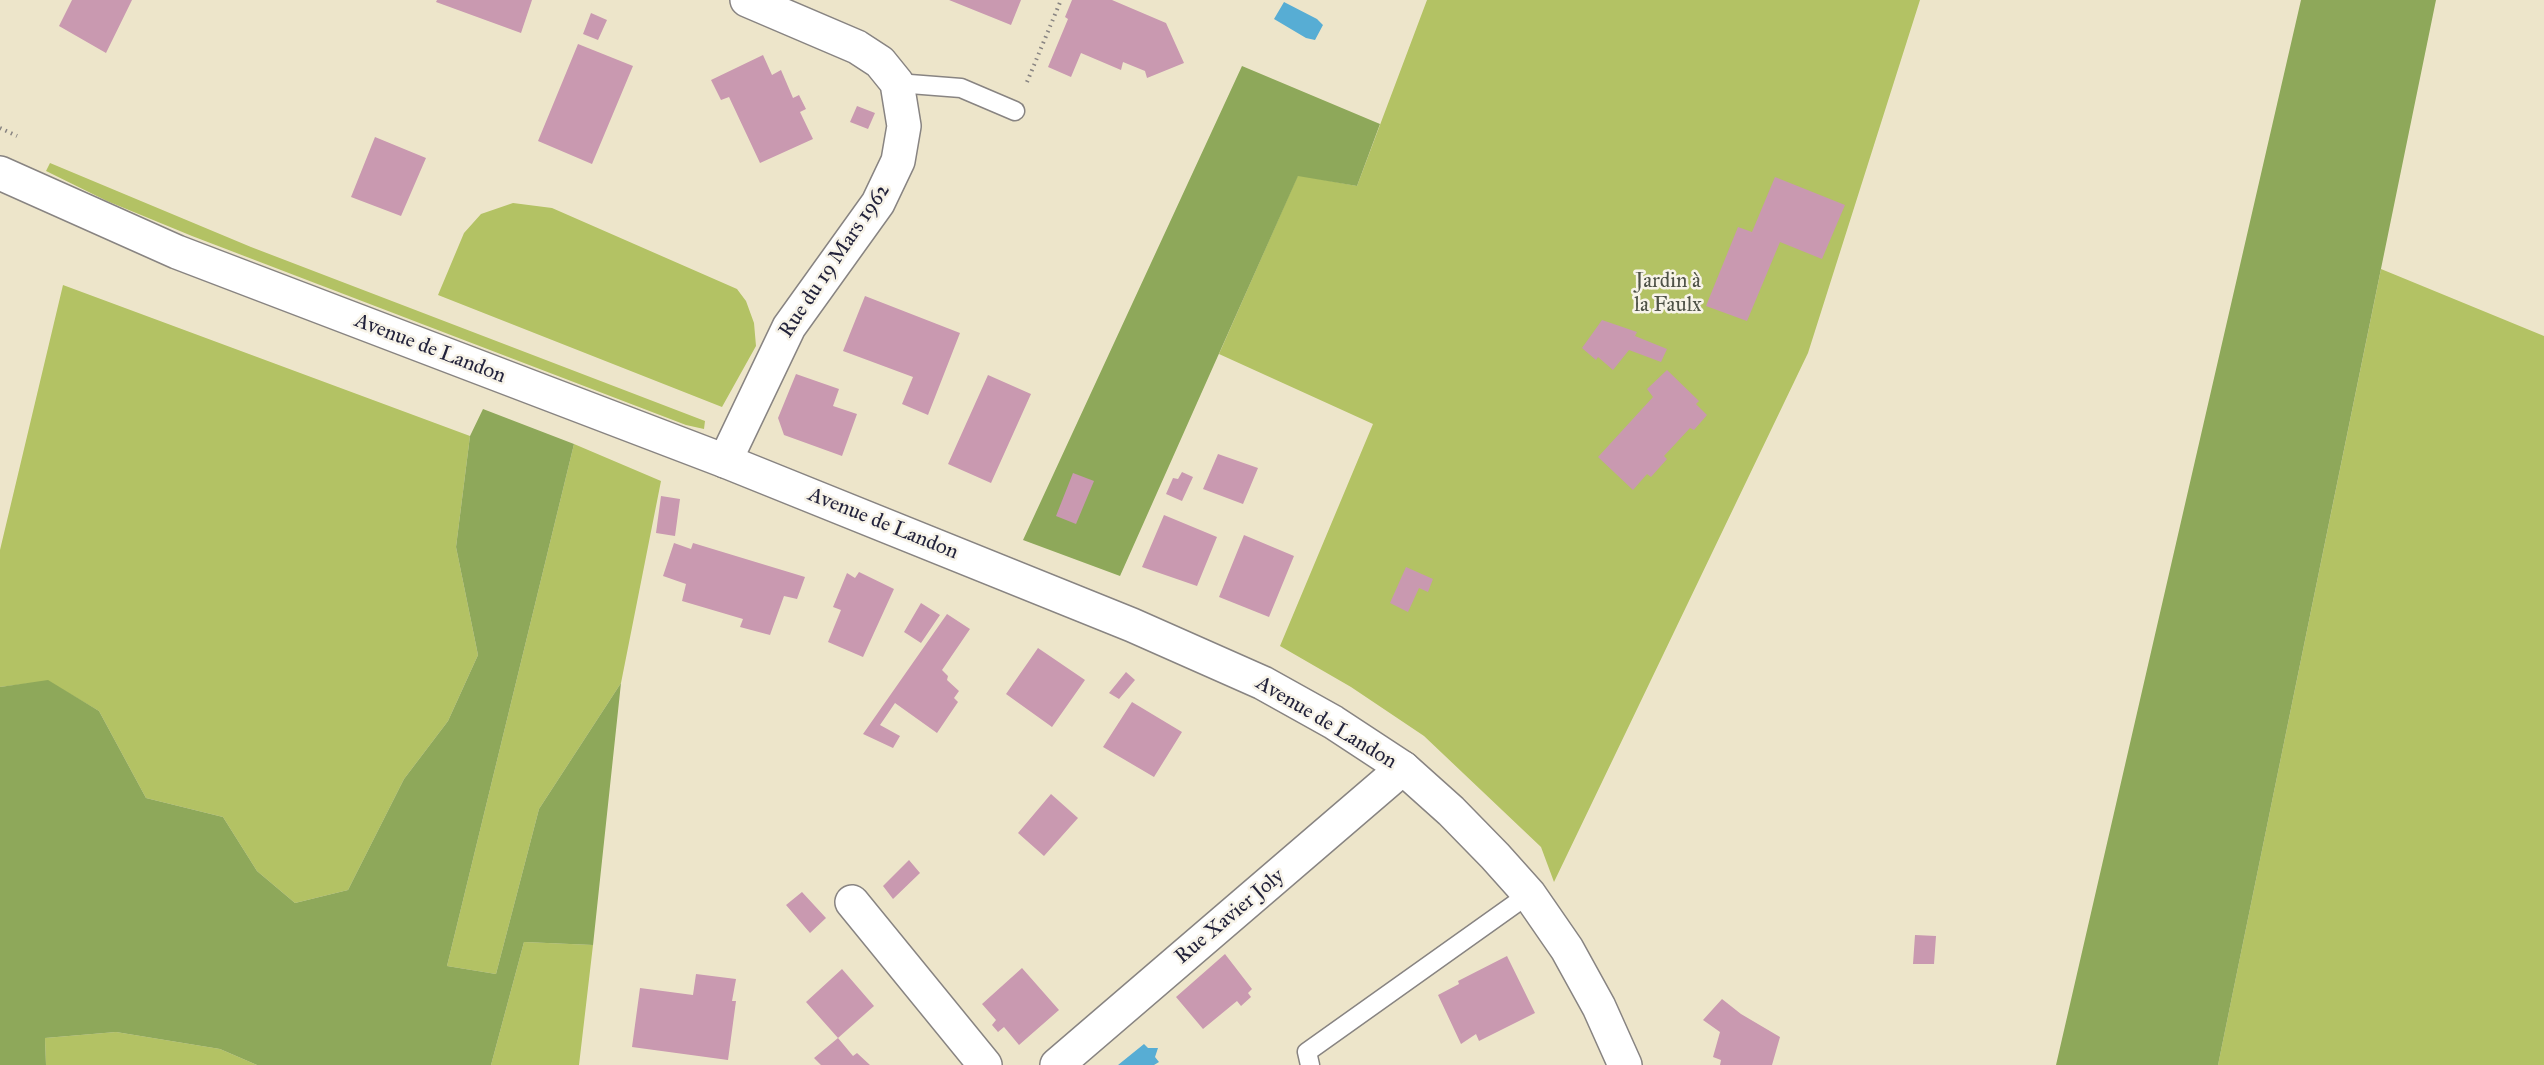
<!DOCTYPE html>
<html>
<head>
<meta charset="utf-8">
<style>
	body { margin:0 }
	canvas { display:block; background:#ede5ca }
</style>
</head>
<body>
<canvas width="2544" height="1065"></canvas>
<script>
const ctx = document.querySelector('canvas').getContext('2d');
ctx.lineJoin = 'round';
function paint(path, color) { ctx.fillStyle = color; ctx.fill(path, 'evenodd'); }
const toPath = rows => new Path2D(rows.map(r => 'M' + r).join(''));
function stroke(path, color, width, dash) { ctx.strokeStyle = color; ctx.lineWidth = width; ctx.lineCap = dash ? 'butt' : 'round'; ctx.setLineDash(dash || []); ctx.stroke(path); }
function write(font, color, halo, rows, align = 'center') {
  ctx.font = font + ' "IM FELL Great Primer",serif'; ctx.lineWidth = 5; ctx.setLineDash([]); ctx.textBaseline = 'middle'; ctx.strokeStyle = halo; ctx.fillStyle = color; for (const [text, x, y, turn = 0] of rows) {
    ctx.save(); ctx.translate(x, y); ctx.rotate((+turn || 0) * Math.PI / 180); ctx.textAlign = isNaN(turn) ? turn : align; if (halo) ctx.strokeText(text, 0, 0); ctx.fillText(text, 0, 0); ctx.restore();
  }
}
const green = toPath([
	[1427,0,1920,0,1808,353,1554,882,1541,847,1424,736,1351,687,1280,646,1373,424,1219,354,1298,175,1357,186],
	[50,163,251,247,705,421,704,429,686,425,192,236,107,201,46,171],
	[513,203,552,208,737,289,746,301,754,323,756,346,722,407,438,295,464,233,481,214],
	[2381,269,2544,336,2544,1065,2218,1065],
	[63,285,470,436,456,547,478,655,448,721,404,779,348,890,295,903,257,871,223,817,146,798,99,711,48,681,0,687,0,550],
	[574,444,661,481,621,683,539,809,496,974,447,966],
	[524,942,593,945,579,1065,491,1065],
	[116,1032,220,1049,257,1065,46,1065,45,1038]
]);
const forest = toPath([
	[2301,0,2436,0,2218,1065,2056,1065],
	[1242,66,1380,124,1357,186,1298,176,1120,576,1023,540],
	[483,409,574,444,447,966,496,974,539,809,621,683,593,945,524,942,491,1065,257,1065,220,1049,116,1032,45,1038,46,1065,0,1065,0,687,48,680,99,711,146,798,223,817,257,871,295,903,348,890,404,779,448,721,478,655,456,547,470,436]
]);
const water = toPath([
	[1284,2,1317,19,1323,25,1315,40,1306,38,1274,19],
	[1144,1044,1148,1048,1158,1048,1155,1057,1159,1062,1154,1065,1118,1065]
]);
const building = toPath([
	[72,0,132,0,106,53,59,26],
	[437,0,532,0,521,33,436,2],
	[949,0,1021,0,1011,25],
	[1072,0,1112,0,1166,23,1184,63,1147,78,1145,71,1123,62,1121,70,1081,53,1071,77,1048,67,1068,19,1065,17],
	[591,13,607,20,598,40,583,34],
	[578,44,633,66,592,164,538,141],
	[763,55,772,75,781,70,793,98,799,95,806,109,800,112,813,139,760,163,729,97,721,100,711,80],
	[857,106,875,113,868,129,850,122],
	[375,137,426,158,401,216,351,197],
	[1775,177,1845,205,1822,259,1780,242,1747,321,1706,306,1738,227,1752,232],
	[865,296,960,333,928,415,902,404,913,377,843,351],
	[1602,320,1637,332,1635,336,1667,349,1661,362,1629,350,1613,370,1598,357,1596,360,1582,348],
	[1667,370,1699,401,1696,404,1707,415,1694,430,1690,428,1664,456,1667,459,1651,477,1647,474,1633,490,1598,457,1653,397,1647,389],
	[796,374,839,389,833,406,857,414,842,456,784,435,778,418],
	[988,375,1031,394,991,483,948,464],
	[1218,454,1258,468,1243,504,1203,489],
	[1182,472,1193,477,1182,501,1166,494,1173,478,1178,479],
	[1073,473,1094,481,1076,524,1056,516],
	[661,496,680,499,675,536,656,533],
	[1164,515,1217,537,1197,586,1142,567],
	[1244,535,1294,556,1269,617,1219,597],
	[674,543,691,549,693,543,805,577,797,599,784,596,770,635,740,627,743,619,682,601,686,584,663,576],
	[1406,567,1433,579,1428,592,1419,588,1408,612,1390,603],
	[859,572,894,589,863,657,828,642,841,610,833,607,847,573,855,578],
	[921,603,940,615,921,643,904,632],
	[947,614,970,629,942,670,948,676,947,680,959,691,954,698,958,702,937,733,895,703,880,725,900,736,893,748,863,734],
	[1038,648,1085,680,1052,727,1006,694],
	[1126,672,1135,680,1119,699,1109,693],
	[1132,702,1182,732,1154,777,1103,747],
	[1051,794,1078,818,1044,856,1018,833],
	[909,860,920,873,893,899,883,886],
	[802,892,826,918,810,933,786,905],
	[1915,935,1936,936,1934,964,1913,964],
	[1225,954,1252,989,1248,993,1251,997,1241,1006,1237,1001,1203,1029,1176,997],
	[1507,956,1535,1013,1479,1041,1476,1034,1461,1044,1438,995,1459,984,1458,981],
	[1022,968,1059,1010,1019,1045,1004,1027,998,1032,992,1025,996,1020,982,1004],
	[842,969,874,1006,838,1038,853,1056,857,1053,870,1065,821,1065,814,1058,838,1038,806,1002],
	[696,974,736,979,732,1001,736,1001,728,1060,632,1047,640,988,693,995],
	[1722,999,1741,1014,1780,1037,1772,1065,1720,1065,1721,1060,1713,1057,1720,1032,1703,1020]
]);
const path = toPath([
	[1027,82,1061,0],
	[0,128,17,136]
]);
const lane = toPath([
	[897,83,961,88,1015,111],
	[1310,1065,1307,1052,1529,894]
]);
const street = toPath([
	[725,461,789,327,878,203,898,161,904,126,897,83,880,62,857,47,747,0],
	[852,902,985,1065],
	[1057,1065,1403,768]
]);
const secondary = toPath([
	[0,173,177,252,725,461,1132,625,1263,683,1333,722,1403,768,1451,811,1495,856,1529,894,1567,949,1599,1007,1625,1065]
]);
const streetNames = [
	["Rue du 19 Mars 1962",835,261,-56],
	["Avenue de Landon",430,349,21],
	["Avenue de Landon",883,524,22],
	["Avenue de Landon",1326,723,31],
	["Rue Xavier Joly",1230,917,-40]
];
const parkNames = [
	["Jardin à",1668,282],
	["la Faulx",1668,306]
];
paint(green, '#b3c264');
paint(forest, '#8ea85a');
paint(water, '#57add4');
paint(building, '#c999b0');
stroke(lane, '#888482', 21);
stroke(street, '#888482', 36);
stroke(secondary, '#888482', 36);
stroke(path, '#888482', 4, [1.5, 4.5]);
stroke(lane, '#fff', 18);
stroke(street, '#fff', 33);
stroke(secondary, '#fff', 33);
write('21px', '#22223b', '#f7f3e8', streetNames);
write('21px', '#4e5247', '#f7f3e8', parkNames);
</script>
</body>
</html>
